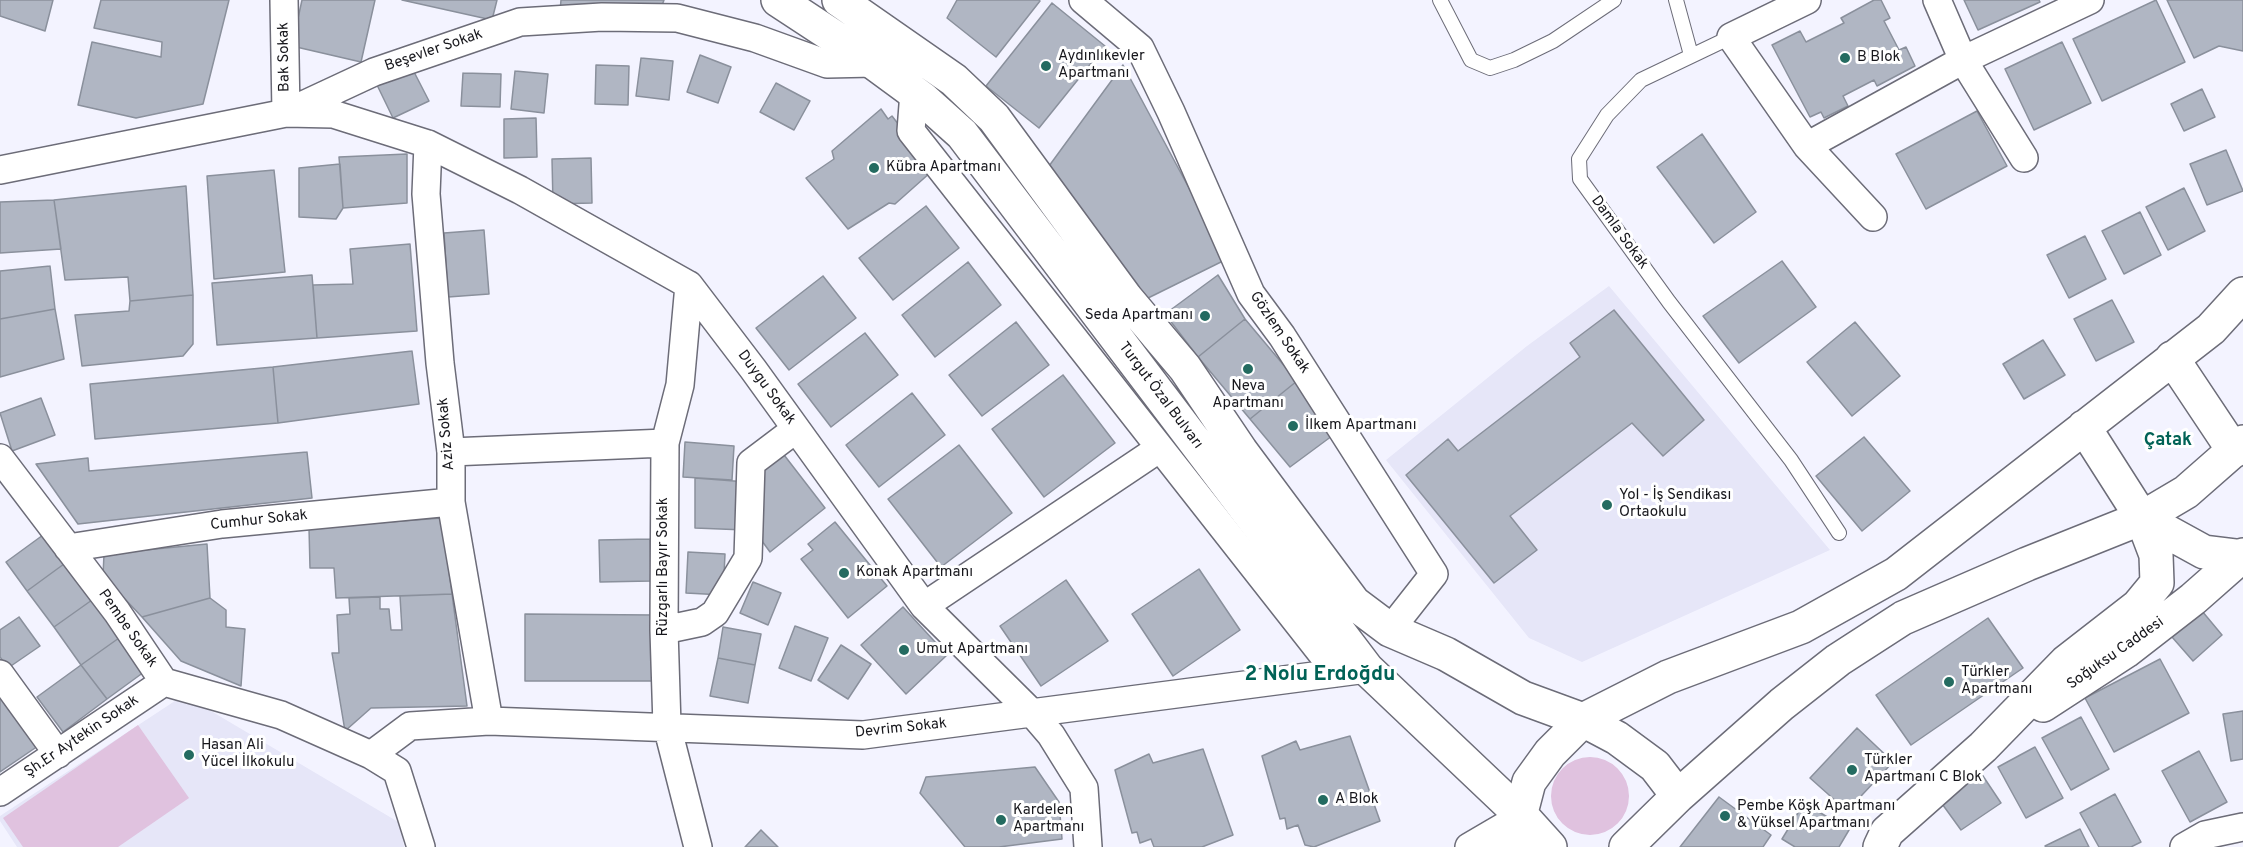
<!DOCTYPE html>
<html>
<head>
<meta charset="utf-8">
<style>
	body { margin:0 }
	canvas { display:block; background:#f3f3ff }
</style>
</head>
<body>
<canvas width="2243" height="847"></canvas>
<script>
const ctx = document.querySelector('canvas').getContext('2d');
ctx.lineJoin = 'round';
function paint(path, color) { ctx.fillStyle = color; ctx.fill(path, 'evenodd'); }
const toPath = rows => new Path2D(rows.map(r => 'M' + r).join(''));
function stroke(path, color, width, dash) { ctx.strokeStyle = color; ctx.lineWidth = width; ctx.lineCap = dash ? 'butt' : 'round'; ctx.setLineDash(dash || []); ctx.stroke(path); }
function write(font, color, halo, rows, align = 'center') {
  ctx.font = font + ' Overpass,sans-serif'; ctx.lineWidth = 6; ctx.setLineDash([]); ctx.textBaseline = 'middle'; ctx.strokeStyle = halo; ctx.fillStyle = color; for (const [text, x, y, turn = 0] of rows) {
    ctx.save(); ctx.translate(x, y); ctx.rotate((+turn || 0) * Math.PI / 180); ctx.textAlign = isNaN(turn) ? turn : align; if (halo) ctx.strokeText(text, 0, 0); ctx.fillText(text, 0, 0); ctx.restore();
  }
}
const built = toPath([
	[1609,286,1830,550,1582,662,1529,638,1386,460,1527,346],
	[184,695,400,823,404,847,17,847,0,821,0,816]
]);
const green = toPath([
	[138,725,189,798,118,847,23,847,3,818],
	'1551 796a39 39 0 1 1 78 0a39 39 0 1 1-78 0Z'
]);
const building = toPath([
	[0,0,53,0,45,31,0,16,0,0],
	[101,0,229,0,203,104,136,118,78,105,92,42,161,57,162,42,94,28,101,0],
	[302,0,375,0,361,62,292,46,302,0],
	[402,0,497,0,492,20,402,0],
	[561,0,664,0,660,11,560,12,561,0],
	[957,0,1039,0,1040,1,996,57,947,18,957,0],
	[1874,0,1881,0,1890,18,1884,21,1899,50,1906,47,1915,66,1877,86,1874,80,1843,96,1848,106,1824,118,1821,112,1810,117,1772,45,1800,31,1806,42,1844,23,1841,18,1874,0],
	[1964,0,2039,0,2040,2,1978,30,1964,0],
	[2156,0,2185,62,2102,101,2073,39,2156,0],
	[2167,0,2243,0,2243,51,2219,46,2194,58,2167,0],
	[1052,3,1105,46,1039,128,986,86,1052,3],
	[2062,42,2091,103,2034,130,2005,69,2062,42],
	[700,55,731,67,718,103,687,92,700,55],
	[641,58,673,61,669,100,636,96,641,58],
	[596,65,629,66,628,105,595,104,596,65],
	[1123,65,1227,259,1140,302,1049,166,1123,65],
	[412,68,429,101,393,118,377,85,412,68],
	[515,71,548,74,544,113,511,109,515,71],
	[463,73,501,74,500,107,461,106,463,73],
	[776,83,810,101,794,130,760,112,776,83],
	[2202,89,2215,117,2184,131,2171,104,2202,89],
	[881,109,888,119,892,116,927,161,931,172,895,204,889,203,848,229,806,178,834,159,832,151,881,109],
	[1977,111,2007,166,1926,209,1896,154,1977,111],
	[536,118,537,157,504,158,504,119,536,118],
	[1702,134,1756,212,1714,243,1657,167,1702,134],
	[2226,150,2243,191,2207,205,2190,164,2226,150],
	[407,154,407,203,343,208,339,157,407,154],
	[591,158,592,203,553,204,552,159,591,158],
	[340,164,343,208,336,219,299,217,299,168,340,164],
	[274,170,285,272,214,279,207,176,274,170],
	[186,186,193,295,130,301,128,277,65,280,54,200,186,186],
	[2184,188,2205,231,2168,250,2146,207,2184,188],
	[54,200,61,249,0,253,0,202,54,200],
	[926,206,959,248,893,300,859,258,926,206],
	[2140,212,2161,255,2124,274,2102,231,2140,212],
	[484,230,489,294,448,297,444,233,484,230],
	[2085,236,2106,279,2069,298,2047,255,2085,236],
	[410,244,417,331,317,338,313,285,353,284,350,249,410,244],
	[1782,261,1816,307,1739,363,1703,316,1782,261],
	[968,262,1001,305,935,357,902,315,968,262],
	[50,266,55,309,0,319,0,271,50,266],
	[312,275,317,338,217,345,212,283,312,275],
	[1218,275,1245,319,1198,357,1165,314,1218,275],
	[823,276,856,318,789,370,756,328,823,276],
	[193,295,193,344,183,356,82,366,75,315,129,311,130,301,193,295],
	[2112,300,2134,342,2096,361,2074,319,2112,300],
	[55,309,64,359,0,377,0,319,55,309],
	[1614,310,1704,420,1663,456,1632,423,1510,516,1537,550,1494,583,1406,475,1448,439,1458,451,1580,357,1570,343,1614,310],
	[1245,319,1297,381,1250,419,1198,357,1245,319],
	[1016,322,1049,365,982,416,949,375,1016,322],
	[1855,322,1900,376,1852,416,1807,362,1855,322],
	[865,333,898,375,831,427,798,384,865,333],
	[2043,340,2065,375,2024,399,2003,364,2043,340],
	[412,351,419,404,278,423,273,367,412,351],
	[273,367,278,423,95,439,90,384,273,367],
	[1063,375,1115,443,1044,497,992,429,1063,375],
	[1297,381,1336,433,1290,467,1250,419,1297,381],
	[912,393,945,435,879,487,846,445,912,393],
	[41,398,55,435,12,451,0,413,41,398],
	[1864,437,1910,491,1862,531,1816,476,1864,437],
	[685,442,734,446,732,480,683,477,685,442],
	[959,445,1012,513,941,567,888,499,959,445],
	[781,451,825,508,770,552,762,541,764,463,781,451],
	[307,452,312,498,78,524,36,464,88,458,89,471,307,452],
	[695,478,747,482,745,530,695,528,695,478],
	[442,518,452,594,336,598,334,568,310,568,309,528,442,518],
	[835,522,887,586,848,618,801,559,813,550,808,544,835,522],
	[43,535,64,564,27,591,6,562,43,535],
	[650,539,651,581,600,582,599,540,650,539],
	[207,544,210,598,142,617,103,576,104,554,207,544],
	[688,552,725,554,723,595,686,593,688,552],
	[64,564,92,600,54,627,27,591,64,564],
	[1199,569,1240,630,1173,676,1132,614,1199,569],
	[1066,580,1108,641,1041,686,1000,626,1066,580],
	[753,582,781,593,768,625,740,613,753,582],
	[452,594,467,706,371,708,345,731,332,653,339,653,337,615,350,614,349,598,380,597,380,609,389,609,391,630,402,630,400,596,452,594],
	[210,598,226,610,226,627,245,629,241,686,181,661,142,617,210,598],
	[92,600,119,638,81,665,54,627,92,600],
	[903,607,947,655,906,694,861,645,903,607],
	[2202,611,2222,635,2193,661,2172,637,2202,611],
	[525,614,654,615,653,681,525,681,525,614],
	[19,617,40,646,8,668,0,657,0,630,19,617],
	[1988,618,2023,668,1911,745,1876,695,1988,618],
	[795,626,828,638,811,681,779,668,795,626],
	[723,627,761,634,755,665,718,658,723,627],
	[119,638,144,672,107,699,81,665,119,638],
	[841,645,871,664,848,699,818,680,841,645],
	[718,658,755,665,748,703,710,696,718,658],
	[2160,659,2189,713,2114,752,2085,698,2160,659],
	[81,665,107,699,63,732,37,697,81,665],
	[0,690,38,746,0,772,0,690],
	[2243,711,2243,759,2231,761,2223,714,2243,711],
	[2081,717,2109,769,2071,790,2042,738,2081,717],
	[1857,728,1893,762,1847,811,1810,778,1857,728],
	[1350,736,1380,821,1314,847,1305,845,1298,825,1287,829,1285,818,1280,819,1262,756,1296,741,1300,750,1350,736],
	[2035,747,2063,798,2026,818,1998,767,2035,747],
	[1203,749,1233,835,1202,847,1154,847,1151,839,1140,843,1137,832,1132,833,1115,770,1149,754,1153,763,1203,749],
	[2199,751,2227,802,2190,822,2162,771,2199,751],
	[1035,767,1059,802,1062,839,999,847,965,847,920,793,926,777,1035,767],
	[1981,773,2001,803,1961,830,1940,801,1981,773],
	[2115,794,2141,842,2131,847,2099,847,2080,813,2115,794],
	[1719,797,1771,835,1763,847,1680,847,1719,797],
	[1804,803,1849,830,1839,847,1795,847,1782,839,1804,803],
	[2080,829,2089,847,2046,847,2045,846,2080,829],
	[761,830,778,847,745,847,761,830]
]);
const service = toPath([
	[1440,0,1471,60,1490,68,1514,60,1553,41,1614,0],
	[1676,0,1691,55],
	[1731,37,1641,80,1607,115,1579,159,1580,179,1669,302,1791,460,1839,533]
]);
const minor = toPath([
	[284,0,286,113,333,114,428,144,520,190,689,285,753,369,924,606,1033,714,1051,735,1084,788,1088,847],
	[1083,0,1140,48,1171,112,1251,294,1282,336,1434,574,1390,630],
	[1807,0,1731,37,1807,146,1873,217],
	[1937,0,1963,60,2024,158],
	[914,92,911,131,1337,673],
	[428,144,426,194,440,363,451,452,451,502,489,721],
	[1807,146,1963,60,2090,0],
	[0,170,286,113,374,72,520,22,602,17,677,18,755,38,827,64,874,63],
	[689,285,680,385,665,443,664,630,667,726,698,847],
	[451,452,665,443],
	[0,458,117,612,164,682,281,715,371,755,397,771,421,847],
	[68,548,222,524,451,502],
	[924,606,1160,448],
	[664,630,702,622,715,613,748,558,751,463,796,429],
	[0,674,58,754],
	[371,755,410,726,489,721,863,735,1367,669],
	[0,792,164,682],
	[1469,847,1522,816],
	[2184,847,2205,835,2243,827]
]);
const tertiary = toPath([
	[778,0,874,63,923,99,962,134,1367,669,1522,816],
	[839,0,954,80,994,118,1126,298,1185,368,1241,451,1354,603,1390,630,1446,654,1523,698,1583,720],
	[2142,518,2204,552,2243,557],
	[2043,705,2126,651,2193,599,2243,555],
	[1880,847,1887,832,1983,747,2066,662,2138,606,2157,583,2156,555,2142,518]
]);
const secondary = toPath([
	[2172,358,2234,451],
	[2084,427,2142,518],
	[1583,720,1617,738,1655,766,1678,796],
	[1522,816,1550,847],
	[1512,847,1529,782,1550,753,1583,720,1668,677,1801,627,1896,574,2211,329,2243,294],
	[1626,847,1678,796,1782,704,1838,660,1903,618,2027,564,2142,518,2186,492,2243,442]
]);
const markers = [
	[1845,58,6,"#246b60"],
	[1046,66,6,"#246b60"],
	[874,168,6,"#246b60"],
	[1205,316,6,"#246b60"],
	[1248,369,6,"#246b60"],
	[1293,426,6,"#246b60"],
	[1607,505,6,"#246b60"],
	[844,573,6,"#246b60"],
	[904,650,6,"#246b60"],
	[1949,682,6,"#246b60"],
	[189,755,6,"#246b60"],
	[1852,770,6,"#246b60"],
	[1323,800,6,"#246b60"],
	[1725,816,6,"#246b60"],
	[1001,820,6,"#246b60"]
];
const streetNames = [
	["Beşevler Sokak",434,51,-19],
	["Bak Sokak",285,57,-91],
	["Damla Sokak",1619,233,54],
	["Gözlem Sokak",1279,333,56],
	["Duygu Sokak",766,388,54],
	["Turgut Özal Bulvarı",1160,396,53],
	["Aziz Sokak",447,434,-95],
	["Cumhur Sokak",259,521,-6],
	["Rüzgarlı Bayır Sokak",664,567,-90],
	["Pembe Sokak",127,629,55],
	["Soğuksu Caddesi",2116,654,-35],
	["Devrim Sokak",901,729,-6],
	["Şh.Er Aytekin Sokak",82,737,-34]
];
const poiNames = [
	["Aydınlıkevler",1058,57],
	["Apartmanı",1058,74],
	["B Blok",1857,58],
	["Kübra Apartmanı",886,168],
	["Seda Apartmanı",1193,316,"right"],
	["Neva",1248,387,"center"],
	["Apartmanı",1248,404,"center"],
	["İlkem Apartmanı",1305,426],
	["Yol - İş Sendikası",1619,496],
	["Ortaokulu",1619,513],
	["Konak Apartmanı",856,573],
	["Umut Apartmanı",916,650],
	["Türkler",1961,673],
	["Apartmanı",1961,690],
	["Hasan Ali",201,746],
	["Yücel İlkokulu",201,763],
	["Türkler",1864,761],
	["Apartmanı C Blok",1864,778],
	["A Blok",1335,800],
	["Pembe Köşk Apartmanı",1737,807],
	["& Yüksel Apartmanı",1737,824],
	["Kardelen",1013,811],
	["Apartmanı",1013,828]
];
const quarterNames = [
	["Çatak",2168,441]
];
const districtNames = [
	["2 Nolu Erdoğdu",1320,676]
];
paint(built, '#e6e6f8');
paint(green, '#e0c2df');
paint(building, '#b0b6c3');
stroke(building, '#8a909c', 1.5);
stroke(service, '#6c6c78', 16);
stroke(minor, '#6c6c78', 30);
stroke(tertiary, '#6c6c78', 36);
stroke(secondary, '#6c6c78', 36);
stroke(service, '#fff', 14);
stroke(minor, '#fff', 27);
stroke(tertiary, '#fff', 33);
stroke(secondary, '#fff', 33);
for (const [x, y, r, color] of markers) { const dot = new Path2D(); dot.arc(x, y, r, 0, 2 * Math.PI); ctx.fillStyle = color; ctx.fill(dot); stroke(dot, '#fff', 2); }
write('15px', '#17171c', '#fff', streetNames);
write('15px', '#17171c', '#fff', poiNames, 'left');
write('bold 18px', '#016256', '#fff', quarterNames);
write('bold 21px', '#016256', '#fff', districtNames);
</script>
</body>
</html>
